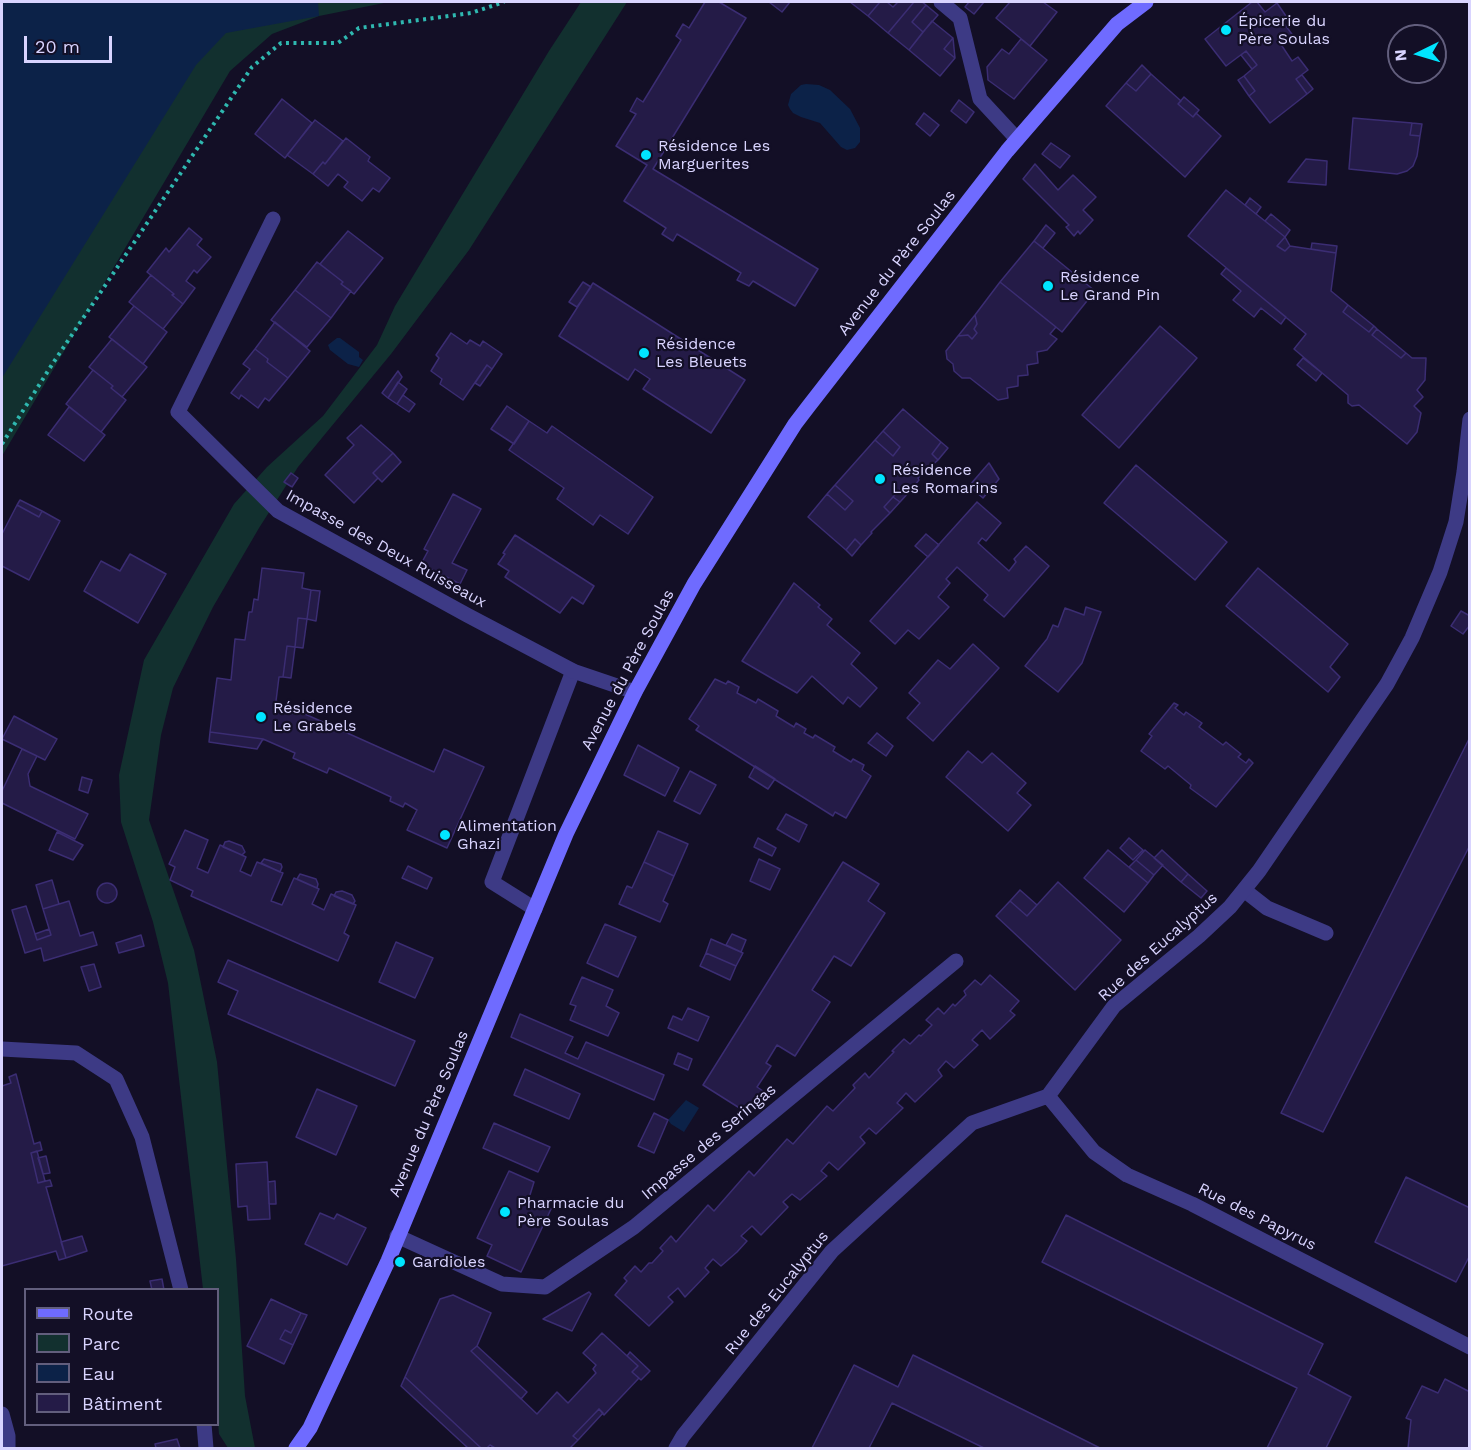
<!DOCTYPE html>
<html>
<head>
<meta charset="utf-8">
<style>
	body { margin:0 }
	#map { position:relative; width:1471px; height:1450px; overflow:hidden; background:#130f26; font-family:"Work Sans",sans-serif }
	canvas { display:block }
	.frame { position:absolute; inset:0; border:3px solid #d9d4ff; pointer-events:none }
	.legend { position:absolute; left:24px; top:1288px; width:195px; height:138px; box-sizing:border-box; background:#130f26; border:2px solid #625e7d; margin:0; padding:8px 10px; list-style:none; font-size:18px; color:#d9d4ff }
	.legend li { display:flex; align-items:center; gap:12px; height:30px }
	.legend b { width:30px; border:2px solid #625e7d }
	.north { position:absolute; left:1387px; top:24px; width:60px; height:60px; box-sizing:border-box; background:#130f26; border:2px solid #625e7d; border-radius:50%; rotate:265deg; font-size:16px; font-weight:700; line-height:24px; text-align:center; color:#d9d4ff }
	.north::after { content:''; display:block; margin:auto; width:21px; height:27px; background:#00e5ff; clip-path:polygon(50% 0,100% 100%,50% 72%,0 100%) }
	.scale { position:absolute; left:24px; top:36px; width:88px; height:27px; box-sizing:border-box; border:3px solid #d9d4ff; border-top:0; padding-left:8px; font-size:18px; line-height:21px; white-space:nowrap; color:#d9d4ff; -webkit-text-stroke:4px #130f26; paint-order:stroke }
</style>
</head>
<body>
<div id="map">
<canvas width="1471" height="1450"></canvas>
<div class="frame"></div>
<ul class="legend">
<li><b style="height:8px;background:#6f6bff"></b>Route</li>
<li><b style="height:16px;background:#12302f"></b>Parc</li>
<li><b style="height:16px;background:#0c2248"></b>Eau</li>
<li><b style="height:16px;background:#241b47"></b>Bâtiment</li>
</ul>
<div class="north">N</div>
<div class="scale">20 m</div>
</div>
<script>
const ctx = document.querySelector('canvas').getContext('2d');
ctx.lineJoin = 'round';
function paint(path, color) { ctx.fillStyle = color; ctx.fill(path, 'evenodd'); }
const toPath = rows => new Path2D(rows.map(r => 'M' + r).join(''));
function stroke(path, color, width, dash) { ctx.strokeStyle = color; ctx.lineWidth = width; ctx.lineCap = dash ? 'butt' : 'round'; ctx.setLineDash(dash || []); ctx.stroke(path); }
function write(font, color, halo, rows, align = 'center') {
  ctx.font = font + ' "Work Sans",sans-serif'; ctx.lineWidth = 4.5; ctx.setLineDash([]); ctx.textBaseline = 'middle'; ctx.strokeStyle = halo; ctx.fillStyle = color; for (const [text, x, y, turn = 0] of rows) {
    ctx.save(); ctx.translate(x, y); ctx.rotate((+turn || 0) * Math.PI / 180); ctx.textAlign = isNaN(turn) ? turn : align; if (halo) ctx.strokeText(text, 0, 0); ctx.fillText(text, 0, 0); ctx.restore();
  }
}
const green = toPath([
	[2,2,389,2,319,16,272,34,230,71,2,456],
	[581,2,627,2,469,250,391,354,298,467,259,528,213,607,173,688,161,735,149,820,194,950,217,1062,236,1259,245,1396,255,1448,228,1448,219,1434,218,1422,218,1290,203,1289,168,983,153,922,121,822,119,775,144,660,234,504,267,467,323,416,377,345,395,306,549,51]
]);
const water = toPath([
	[2,2,318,2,319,16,226,33,196,65,2,378],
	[806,84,819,85,830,90,850,109,860,128,860,142,855,148,847,150,841,147,820,123,801,117,793,113,790,109,788,105,791,94,801,85],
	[337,338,340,338,359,352,359,357,363,360,359,367,348,364,330,350,328,345],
	[686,1100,699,1108,684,1132,671,1124,668,1120]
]);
const building = toPath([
	[705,2,719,2,746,18,653,169,818,269,795,306,753,281,749,286,737,280,741,273,677,234,673,241,662,234,666,228,624,201,647,165,616,146,636,114,630,111,637,98,643,102,681,40,676,36,683,24,689,28,705,2],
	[769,2,790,2,782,12,769,2],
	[850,2,880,2,868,16,850,2],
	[880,2,887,2,893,7,898,2,914,2,888,33,868,16,880,2],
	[914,2,922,2,926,5,912,22,923,32,909,50,888,33,914,2],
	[969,2,984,2,974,14,965,7,969,2],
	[1010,2,1043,2,1057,12,1030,46,996,18,1010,2],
	[1252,2,1257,2,1265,12,1277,3,1288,19,1283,22,1294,37,1282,46,1292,61,1298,57,1308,70,1296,79,1307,94,1270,123,1249,96,1255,91,1244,76,1257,65,1246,51,1226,66,1205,39,1252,2],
	[926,5,938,15,923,32,912,22,926,5],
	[932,21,953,38,944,49,955,58,940,76,909,50,932,21],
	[953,38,955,58,944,49,953,38],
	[1021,39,1047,60,1014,99,988,80,987,67,1002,49,1009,54,1021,39],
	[1246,51,1257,65,1252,69,1241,55,1246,51],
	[1142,65,1151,74,1136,91,1126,83,1142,65],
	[1151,74,1181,101,1178,104,1193,117,1196,113,1221,136,1185,177,1106,106,1126,83,1136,91,1151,74],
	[1302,75,1313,89,1307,94,1296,79,1302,75],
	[1244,76,1255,91,1249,96,1238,80,1244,76],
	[1184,97,1199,110,1193,117,1178,104,1184,97],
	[282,99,312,123,285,158,255,134,282,99],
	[959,100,974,112,966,123,951,111,959,100],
	[924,113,939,125,930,136,916,124,924,113],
	[1353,118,1412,123,1410,135,1420,136,1417,156,1413,166,1407,171,1397,174,1349,169,1353,118],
	[315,120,343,141,325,164,323,162,313,174,287,155,315,120],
	[1412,123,1422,124,1420,136,1410,135,1412,123],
	[346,138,370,157,368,161,390,178,379,192,373,188,362,201,344,187,348,182,338,174,328,186,313,174,323,162,325,164,346,138],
	[1051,143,1070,156,1060,168,1042,154,1051,143],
	[1306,159,1327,161,1326,185,1288,182,1306,159],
	[1035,164,1058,190,1073,175,1096,197,1083,210,1093,220,1080,234,1078,231,1074,236,1066,227,1069,225,1023,179,1035,164],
	[1226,190,1285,237,1277,246,1285,251,1290,246,1336,253,1331,291,1348,305,1343,312,1369,332,1374,326,1377,329,1372,335,1401,358,1406,353,1412,358,1426,358,1425,380,1417,390,1423,397,1414,406,1421,413,1417,432,1407,444,1359,405,1352,406,1348,403,1348,395,1294,349,1306,334,1188,236,1226,190],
	[1250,198,1261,207,1256,214,1245,205,1250,198],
	[1271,214,1290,230,1285,237,1265,221,1271,214],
	[1046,225,1055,233,1043,248,1034,241,1046,225],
	[189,228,202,239,197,245,211,257,197,273,194,270,186,281,195,288,183,304,172,295,174,294,147,272,166,248,169,252,189,228],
	[348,231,383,258,354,294,341,284,343,282,320,264,348,231],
	[1285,237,1290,246,1285,251,1277,246,1285,237],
	[1034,241,1095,291,1062,332,1000,282,1034,241],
	[1312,243,1337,246,1336,253,1311,249,1312,243],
	[317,262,343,282,341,284,351,291,331,318,295,290,317,262],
	[1226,268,1286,317,1281,324,1261,308,1254,317,1233,300,1241,291,1221,274,1226,268],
	[151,275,174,294,172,295,183,304,163,329,129,302,151,275],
	[583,282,591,287,577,307,569,302,583,282],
	[1000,282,1056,327,1050,334,1057,339,1047,350,1037,352,1038,363,1027,365,1028,375,1018,376,1018,386,1007,388,1008,398,998,400,970,378,962,378,954,371,953,364,947,359,946,351,958,336,968,335,972,339,977,333,974,329,977,324,975,315,1000,282],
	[593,283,745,380,711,433,643,389,650,379,635,369,628,380,559,336,593,283],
	[295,290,331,318,307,347,271,320,295,290],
	[1348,305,1374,326,1369,332,1343,312,1348,305],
	[134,306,167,332,143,364,109,337,134,306],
	[975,315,977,324,974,329,977,333,972,339,968,335,958,336,975,315],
	[275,322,310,351,288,378,267,362,268,359,255,349,275,322],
	[1160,326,1197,358,1119,448,1082,415,1160,326],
	[1377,329,1406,353,1401,358,1372,335,1377,329],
	[451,333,467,344,470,340,480,346,483,341,502,354,492,369,487,365,463,400,440,384,442,379,431,371,439,358,436,355,451,333],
	[112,339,147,367,122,397,111,388,113,386,89,367,112,339],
	[255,349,268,359,267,362,288,378,269,401,265,398,258,408,241,395,239,399,231,393,250,369,243,364,255,349],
	[1303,358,1322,373,1316,381,1297,365,1303,358],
	[487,365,492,369,480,386,475,383,487,365],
	[93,370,113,386,111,388,126,400,101,432,66,404,93,370],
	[398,371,402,377,388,398,382,393,398,371],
	[398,382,407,389,397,404,388,398,398,382],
	[403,395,415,404,409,412,397,404,403,395],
	[507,406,529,421,514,444,491,429,507,406],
	[69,407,105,435,84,461,48,435,69,407],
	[903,409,941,442,932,454,938,460,918,478,919,480,910,491,903,486,893,497,884,507,890,513,871,532,872,533,861,545,855,539,846,550,808,517,827,494,845,510,853,501,835,485,875,440,893,456,900,447,883,431,903,409],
	[529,421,547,433,552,426,653,497,628,534,600,515,593,525,557,499,564,488,509,450,529,421],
	[361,425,393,453,373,473,378,478,354,503,325,475,354,445,347,438,361,425],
	[883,431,900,447,893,456,875,440,883,431],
	[941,442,948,448,938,460,932,454,941,442],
	[393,453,401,462,382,482,373,473,393,453],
	[989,463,999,479,983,498,969,486,989,463],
	[1136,465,1227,542,1195,580,1104,503,1136,465],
	[291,473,298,478,292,487,284,482,291,473],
	[835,485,853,501,845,510,827,494,835,485],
	[903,486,910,491,900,502,893,497,903,486],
	[453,494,481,509,452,563,467,570,460,584,421,564,428,551,424,549,453,494],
	[893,497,900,502,890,513,884,507,893,497],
	[20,500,42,511,39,517,17,505,20,500],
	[977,502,1001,523,986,541,982,538,978,543,1009,571,1016,562,1014,559,1026,546,1049,566,1004,617,984,600,988,595,957,567,946,579,950,583,938,597,949,607,919,639,908,630,895,644,870,621,977,502],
	[17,505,39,517,42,511,60,521,29,580,2,566,2,534,17,505],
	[926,534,939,545,928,557,915,546,926,534],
	[515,535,594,586,583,604,572,597,560,613,505,577,509,571,498,564,505,554,503,553,515,535],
	[855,539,861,545,852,556,846,550,855,539],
	[130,554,166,574,138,623,84,591,101,561,120,571,130,554],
	[262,568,304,573,302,588,311,590,307,619,298,618,295,647,287,646,283,677,279,677,276,701,434,772,444,749,484,767,447,848,407,830,417,810,405,803,403,807,390,801,391,797,329,768,327,773,293,758,295,753,263,739,210,732,217,678,231,680,235,639,245,640,249,612,252,612,254,599,258,600,262,568],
	[1258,568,1348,644,1330,667,1340,677,1328,692,1226,606,1258,568],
	[794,583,820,605,818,607,832,619,827,625,860,653,851,664,877,688,860,707,848,697,843,704,812,676,797,693,742,661,794,583],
	[311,590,320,591,316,621,307,619,311,590],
	[1086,607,1101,612,1082,663,1058,692,1025,666,1047,639,1053,625,1058,627,1065,608,1084,615,1086,607],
	[1461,611,1470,616,1470,625,1463,634,1451,626,1461,611],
	[298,618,307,619,303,648,295,647,298,618],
	[973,644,999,668,933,741,907,718,920,703,909,693,938,660,950,669,973,644],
	[287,646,295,647,291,678,283,677,287,646],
	[715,679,726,684,728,681,739,687,737,693,756,703,758,699,778,711,776,716,794,727,796,723,806,729,804,733,813,738,815,735,835,747,833,751,851,762,853,759,864,765,862,770,871,776,846,818,835,812,833,816,696,730,699,726,689,719,715,679],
	[1174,703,1178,705,1175,708,1184,715,1186,712,1202,723,1199,727,1223,745,1226,742,1241,754,1238,757,1246,763,1249,759,1253,763,1216,807,1190,788,1191,785,1168,766,1165,769,1141,751,1152,736,1149,734,1174,703],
	[14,716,57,739,45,760,2,739,14,716],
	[210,732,263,739,257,749,209,742,210,732],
	[877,733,893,746,886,756,868,743,877,733],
	[1470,737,1470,845,1323,1132,1281,1113,1470,737],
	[638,745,679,768,665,796,624,775,638,745],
	[22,749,37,756,28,774,30,786,88,814,75,839,2,803,2,791,22,749],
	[968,751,982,763,992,753,1026,783,1017,793,1031,805,1008,831,946,777,968,751],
	[755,766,775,779,768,789,749,777,755,766],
	[690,771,716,785,700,814,674,801,690,771],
	[82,777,92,780,88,793,79,790,82,777],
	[786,814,807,825,799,842,777,829,786,814],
	[185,830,208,840,197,868,208,873,220,845,246,857,240,871,251,876,257,862,283,873,271,901,282,905,294,878,319,889,312,904,324,910,331,894,356,905,344,933,349,936,338,961,191,896,193,891,170,880,175,867,169,864,185,830],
	[658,831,688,844,674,876,644,862,658,831],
	[57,832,83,845,73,860,49,850,57,832],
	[758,838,776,848,772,856,754,847,758,838],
	[1129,838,1143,850,1133,860,1120,848,1129,838],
	[229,841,242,846,245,852,242,855,223,847,225,842,229,841],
	[1108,850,1148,883,1124,912,1084,878,1108,850],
	[1145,850,1163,865,1154,875,1136,860,1145,850],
	[1162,850,1188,874,1181,882,1154,858,1162,850],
	[264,859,281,864,282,867,280,872,261,863,264,859],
	[759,859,780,869,770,890,750,881,759,859],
	[1136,860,1154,875,1148,883,1129,867,1136,860],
	[644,862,674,876,663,901,668,904,660,922,619,904,627,886,632,888,644,862],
	[843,862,879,884,868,901,885,913,851,966,834,956,812,990,830,1002,795,1056,777,1045,766,1063,771,1066,757,1087,763,1091,749,1114,703,1085,843,862],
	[408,866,432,878,427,889,402,878,408,866],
	[300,874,316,879,318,884,317,888,297,879,300,874],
	[1188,874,1207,891,1201,898,1181,882,1188,874],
	[52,880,59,904,43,909,36,885,52,880],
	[1058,882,1121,940,1075,990,996,916,1010,901,1027,916,1058,882],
	'97 893a10 10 0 1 1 20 0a10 10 0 1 1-20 0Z',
	[1020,890,1037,905,1027,916,1010,901,1020,890],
	[342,891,352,895,355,901,353,904,334,896,336,892,342,891],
	[69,901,80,936,93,932,97,945,44,961,41,948,25,953,12,910,26,906,37,940,51,935,43,909,69,901],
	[605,924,636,937,618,977,587,963,605,924],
	[49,929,51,935,37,940,35,934,49,929],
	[732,934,746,940,741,952,726,945,732,934],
	[141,935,144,946,119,953,116,943,141,935],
	[711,939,743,953,736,966,706,953,711,939],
	[396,942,433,958,415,998,379,982,396,942],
	[706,953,736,966,730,980,700,966,706,953],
	[228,960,415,1041,395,1086,228,1014,238,991,218,982,228,960],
	[94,964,101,987,89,991,81,967,94,964],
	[990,975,1019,1001,1010,1011,1015,1015,990,1039,982,1030,972,1040,978,1045,954,1068,946,1061,938,1070,942,1076,915,1102,906,1093,897,1103,903,1108,876,1134,869,1128,860,1137,865,1143,838,1170,829,1162,821,1171,827,1176,800,1200,792,1194,783,1202,788,1207,761,1235,752,1226,741,1236,747,1241,737,1252,721,1266,713,1259,705,1268,709,1272,685,1297,678,1288,668,1297,673,1302,649,1326,615,1295,627,1281,624,1278,635,1266,641,1272,649,1263,652,1263,663,1251,660,1248,671,1236,676,1242,708,1205,714,1211,749,1171,754,1176,787,1139,793,1144,827,1106,833,1111,855,1088,853,1085,865,1073,869,1078,894,1052,892,1051,904,1039,910,1044,919,1035,921,1036,932,1025,926,1020,938,1008,944,1014,953,1004,955,1006,966,995,964,991,975,980,981,985,990,975],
	[582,977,613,990,606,1006,619,1013,608,1036,570,1020,576,1006,570,1004,582,977],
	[688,1008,709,1017,698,1041,668,1028,673,1016,682,1020,688,1008],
	[520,1014,573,1037,565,1053,578,1059,586,1042,664,1075,654,1100,511,1037,520,1014],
	[678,1053,692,1059,688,1070,674,1064,678,1053],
	[525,1069,580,1094,569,1119,514,1095,525,1069],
	[16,1074,34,1144,40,1142,42,1150,31,1153,38,1183,50,1180,52,1186,46,1187,66,1258,59,1260,56,1251,2,1266,2,1086,11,1083,9,1077,16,1074],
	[317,1089,357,1106,336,1155,296,1137,317,1089],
	[654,1113,668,1120,654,1153,638,1146,654,1113],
	[494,1123,550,1147,538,1172,483,1148,494,1123],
	[37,1151,45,1181,38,1183,31,1153,37,1151],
	[46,1156,50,1173,43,1174,38,1158,46,1156],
	[267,1162,270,1219,248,1220,247,1206,238,1207,236,1164,267,1162],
	[509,1171,534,1182,529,1198,551,1209,521,1272,487,1256,492,1245,477,1238,509,1171],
	[1406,1177,1470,1208,1470,1255,1456,1282,1375,1242,1406,1177],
	[275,1181,276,1204,269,1204,268,1182,275,1181],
	[320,1213,334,1219,337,1214,366,1228,347,1265,305,1244,320,1213],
	[1066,1215,1323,1344,1308,1374,1351,1397,1326,1448,1267,1448,1297,1388,1042,1262,1066,1215],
	[82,1236,87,1251,66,1258,61,1242,82,1236],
	[162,1279,164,1290,152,1290,150,1281,162,1279],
	[589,1292,591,1294,572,1331,543,1319,589,1292],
	[453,1295,491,1313,477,1346,471,1351,537,1414,557,1392,568,1403,596,1373,593,1369,596,1365,583,1353,602,1333,638,1366,632,1372,639,1378,604,1415,599,1409,573,1436,578,1440,570,1448,495,1448,490,1445,487,1448,481,1448,405,1377,440,1299,453,1295],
	[271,1299,301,1313,291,1333,285,1330,280,1339,293,1345,284,1364,247,1346,271,1299],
	[301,1313,307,1315,293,1345,280,1339,285,1330,291,1333,301,1313],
	[477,1346,527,1392,521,1399,471,1351,477,1346],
	[630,1352,650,1371,641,1380,632,1372,638,1366,627,1356,630,1352],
	[913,1355,1066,1431,1100,1448,984,1448,892,1403,869,1448,812,1448,854,1365,898,1387,913,1355],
	[405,1377,481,1448,468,1448,401,1386,405,1377],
	[1445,1379,1470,1392,1470,1448,1408,1448,1411,1420,1406,1418,1422,1386,1438,1393,1445,1379],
	[599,1409,603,1413,578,1440,573,1436,599,1409],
	[177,1439,180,1448,156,1448,155,1444,177,1439]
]);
const path = toPath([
	[2,444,53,363,252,67,281,43,338,43,359,28,471,13,504,2]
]);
const lane = toPath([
	[941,2,960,18,980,99,1017,139],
	[1244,890,1267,908,1326,933],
	[535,909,492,882,573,671],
	[2,1049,76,1053,116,1079,142,1137,181,1290],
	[397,1236,502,1284,545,1287,634,1227,956,961],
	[2,1414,8,1436,8,1448],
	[204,1424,206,1448]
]);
const street = toPath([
	[273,219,178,412,278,511,467,615,573,671,635,692],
	[1048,1096,1094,1152,1127,1175,1192,1204,1470,1347],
	[676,1448,683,1436,832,1251,972,1123,1048,1096,1114,1006,1199,936,1230,907,1259,871,1387,684,1412,638,1440,572,1456,522,1464,472,1470,419]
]);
const secondary = toPath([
	[296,1448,310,1428,388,1261,566,834,635,692,694,584,795,424,808,407,1007,151,1117,24,1146,2]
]);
const markers = [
	[1226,30,6,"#00e5ff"],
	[646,155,6,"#00e5ff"],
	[1048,286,6,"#00e5ff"],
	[644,353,6,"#00e5ff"],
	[880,479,6,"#00e5ff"],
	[261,717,6,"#00e5ff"],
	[445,835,6,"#00e5ff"],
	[505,1212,6,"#00e5ff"],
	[400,1262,6,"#00e5ff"]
];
const poiNames = [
	["Épicerie du",1238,21],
	["Père Soulas",1238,39],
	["Résidence Les",658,146],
	["Marguerites",658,164],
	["Résidence",1060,277],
	["Le Grand Pin",1060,295],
	["Résidence",656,344],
	["Les Bleuets",656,362],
	["Résidence",892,470],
	["Les Romarins",892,488],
	["Résidence",273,708],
	["Le Grabels",273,726],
	["Alimentation",457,826],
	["Ghazi",457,844],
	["Pharmacie du",517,1203],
	["Père Soulas",517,1221],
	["Gardioles",412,1262]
];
const streetNames = [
	["Avenue du Père Soulas",897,263,-52],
	["Impasse des Deux Ruisseaux",386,549,29],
	["Avenue du Père Soulas",628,670,-62],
	["Rue des Eucalyptus",1158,947,-42],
	["Avenue du Père Soulas",429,1114,-67],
	["Impasse des Seringas",709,1142,-40],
	["Rue des Papyrus",1257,1217,27],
	["Rue des Eucalyptus",777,1293,-51]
];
paint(green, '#12302f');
paint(water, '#0c2248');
paint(building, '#241b47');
stroke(building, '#3b2d73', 1.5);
stroke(path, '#2fb8b0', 4, [3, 4.5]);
stroke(lane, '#3d3a85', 15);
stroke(street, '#3d3a85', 15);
stroke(secondary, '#6f6bff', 15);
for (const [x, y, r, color] of markers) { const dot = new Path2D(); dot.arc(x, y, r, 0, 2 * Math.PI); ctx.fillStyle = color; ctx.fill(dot); stroke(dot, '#130f26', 2); }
write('16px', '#d9d4ff', '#130f26', poiNames, 'left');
write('16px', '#d9d4ff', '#130f26', streetNames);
</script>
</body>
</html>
